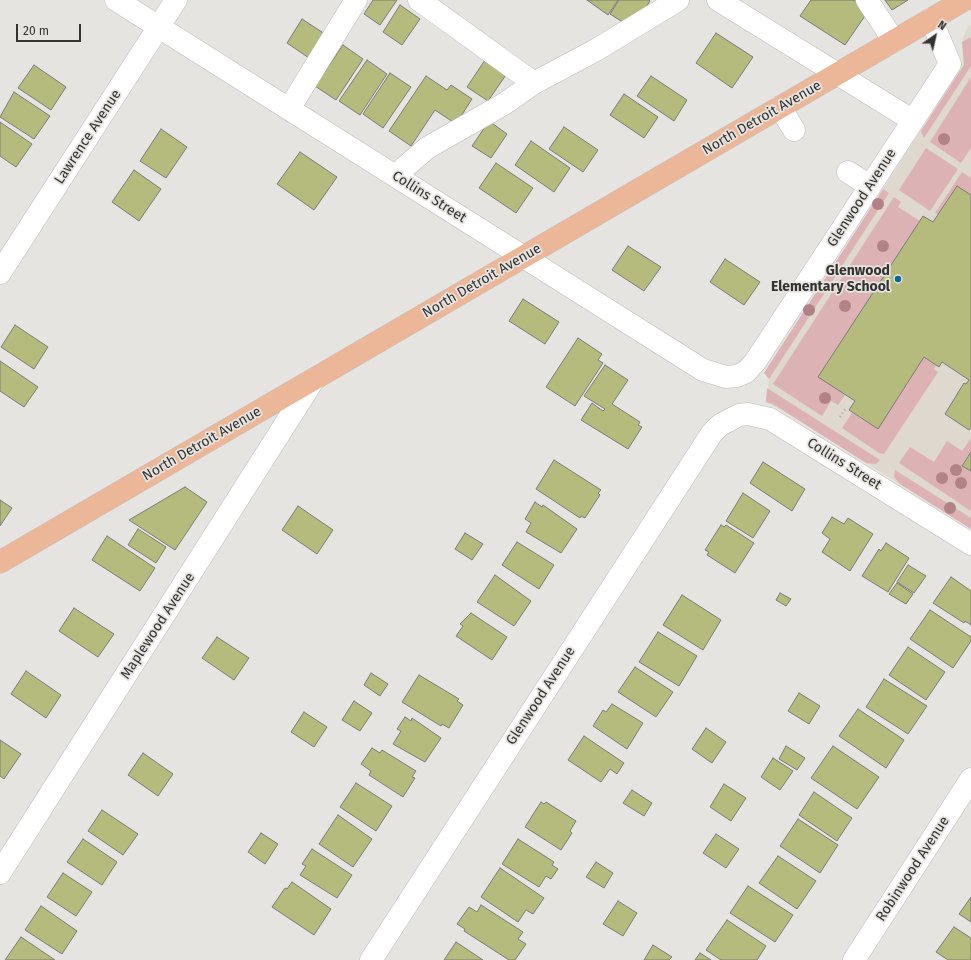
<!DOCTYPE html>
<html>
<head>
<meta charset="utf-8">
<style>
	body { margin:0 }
	#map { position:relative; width:971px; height:960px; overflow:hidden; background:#e6e4e0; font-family:"Fira Sans",sans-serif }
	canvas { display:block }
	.north { position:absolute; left:915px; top:16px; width:40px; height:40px; -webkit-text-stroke:3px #e6e4e0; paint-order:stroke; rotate:34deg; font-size:11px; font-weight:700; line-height:16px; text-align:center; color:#343332 }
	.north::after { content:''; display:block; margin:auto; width:14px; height:18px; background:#343332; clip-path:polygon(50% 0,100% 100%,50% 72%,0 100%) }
	.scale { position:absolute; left:16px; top:24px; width:65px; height:18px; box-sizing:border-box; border:2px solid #343332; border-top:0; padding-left:5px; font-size:12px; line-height:14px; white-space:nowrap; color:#343332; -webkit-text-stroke:3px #e6e4e0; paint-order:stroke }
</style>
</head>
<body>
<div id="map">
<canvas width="971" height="960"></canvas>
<div class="north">N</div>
<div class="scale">20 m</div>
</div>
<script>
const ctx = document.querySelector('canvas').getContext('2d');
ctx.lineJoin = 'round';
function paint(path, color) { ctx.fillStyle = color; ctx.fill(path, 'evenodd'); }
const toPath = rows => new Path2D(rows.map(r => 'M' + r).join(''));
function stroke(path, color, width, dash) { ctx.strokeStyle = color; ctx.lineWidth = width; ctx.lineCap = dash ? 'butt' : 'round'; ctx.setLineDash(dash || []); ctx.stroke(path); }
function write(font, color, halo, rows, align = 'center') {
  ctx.font = font + ' "Fira Sans",sans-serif'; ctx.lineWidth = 3.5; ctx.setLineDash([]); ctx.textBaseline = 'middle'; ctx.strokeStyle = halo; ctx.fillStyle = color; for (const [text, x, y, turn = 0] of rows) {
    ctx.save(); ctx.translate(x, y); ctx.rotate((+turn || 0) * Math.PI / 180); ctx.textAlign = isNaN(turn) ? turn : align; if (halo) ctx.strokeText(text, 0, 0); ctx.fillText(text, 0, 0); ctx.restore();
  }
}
const built = toPath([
	[971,24,971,529,790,415,766,402,769,379,764,373,963,65,962,42,966,30]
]);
const green = toPath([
	[971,37,971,66,924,138,921,131,964,65,962,42],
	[971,77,971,148,961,163,930,142],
	[926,148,958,169,930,211,899,190],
	[962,172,971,178,971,195,957,186,938,215,935,213],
	[883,189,889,193,769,379,764,373],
	[894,197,901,202,898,207,920,221,818,377,845,395,838,405,831,401,822,416,773,384],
	[924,357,936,365,934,369,938,372,884,454,879,453,842,428,852,413,878,429],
	[767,388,880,460,876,464,866,463,773,404,766,402],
	[971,438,971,452,962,465,971,471,971,511,899,463,910,447,934,462,947,441,962,451],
	[895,470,971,518,971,529,900,484,894,477]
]);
const building = toPath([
	[373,0,397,0,380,25,364,14,373,0],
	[587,0,618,0,608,15,587,0],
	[619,0,649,0,650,1,632,28,610,14,619,0],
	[811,0,854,0,869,10,845,45,800,16,811,0],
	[885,0,908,0,892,10,885,0],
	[400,5,420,19,402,45,383,32,400,5],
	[302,19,325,34,309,58,287,43,302,19],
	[716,33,753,57,732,88,696,63,716,33],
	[343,45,363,59,336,100,315,86,343,45],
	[487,57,508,72,488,101,467,87,487,57],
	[367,60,387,74,360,115,339,101,367,60],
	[34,65,66,87,51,110,18,88,34,65],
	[390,73,411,87,383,128,363,114,390,73],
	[426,76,447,90,451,85,472,99,456,124,435,110,411,146,389,131,426,76],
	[651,76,687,100,674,121,637,96,651,76],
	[14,92,50,116,34,139,0,117,14,92],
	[624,94,658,117,644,138,610,115,624,94],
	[489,121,507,134,491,158,472,146,489,121],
	[0,122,32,144,16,167,0,156,0,122],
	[564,127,598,150,583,172,549,149,564,127],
	[161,129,187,147,166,178,140,161,161,129],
	[531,141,570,168,554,192,515,165,531,141],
	[300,152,337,177,314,210,277,184,300,152],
	[496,163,533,188,516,213,479,188,496,163],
	[134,170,161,189,139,221,112,202,134,170],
	[957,186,971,195,971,428,969,430,945,414,964,383,966,384,969,380,942,362,939,367,924,357,878,429,849,410,855,401,818,377,923,216,933,222,957,186],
	[628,246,661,267,644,291,612,270,628,246],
	[725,259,760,282,744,305,710,282,725,259],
	[523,299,559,322,545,344,509,321,523,299],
	[15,325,48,347,34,369,1,347,15,325],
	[578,338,602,354,598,360,603,363,575,406,546,387,578,338],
	[0,361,38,387,24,407,0,391,0,361],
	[605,365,628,380,612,404,640,422,638,425,642,427,628,449,581,420,592,403,603,411,605,409,584,396,605,365],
	[971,452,971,471,962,466,971,452],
	[554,460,601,490,598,493,600,495,585,518,581,516,580,518,536,489,554,460],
	[763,462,805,489,792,511,750,483,763,462],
	[185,487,207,502,175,550,129,520,185,487],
	[743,493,770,511,753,538,726,521,743,493],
	[0,500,12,508,0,526,0,500],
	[535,502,542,507,543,505,577,529,561,553,526,532,531,523,525,519,535,502],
	[298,506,333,530,317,554,282,530,298,506],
	[832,517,844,524,848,518,873,534,850,571,822,552,830,539,822,533,832,517],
	[721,525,724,527,726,525,754,543,735,573,707,555,709,552,705,550,721,525],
	[138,529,166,547,156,563,128,545,138,529],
	[465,533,483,544,472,560,455,549,465,533],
	[107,536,155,568,140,591,92,560,107,536],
	[517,542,554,565,539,589,502,565,517,542],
	[886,543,909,558,888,592,862,576,879,549,881,551,886,543],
	[908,565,926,576,914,593,897,582,908,565],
	[495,575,531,601,514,626,477,602,495,575],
	[951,577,971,591,971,625,965,621,964,623,933,603,951,577],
	[897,583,913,594,906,604,889,594,897,583],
	[780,593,791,599,786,606,776,600,780,593],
	[682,595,721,620,703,650,663,625,682,595],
	[74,608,114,634,98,657,59,631,74,608],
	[930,610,971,637,971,641,953,668,910,639,930,610],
	[471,613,507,637,492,660,456,636,463,626,460,624,471,613],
	[658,632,697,656,679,686,639,662,658,632],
	[217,637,249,658,234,680,202,658,217,637],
	[908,647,945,672,926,700,889,675,908,647],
	[635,667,673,692,656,717,618,692,635,667],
	[26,671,61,695,46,718,11,694,26,671],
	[371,673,388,684,380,696,364,685,371,673],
	[419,675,459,699,457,701,463,705,449,728,442,724,441,726,402,702,419,675],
	[884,679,927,706,908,734,866,707,884,679],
	[799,693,820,706,809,724,788,711,799,693],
	[354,701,372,713,360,731,342,720,354,701],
	[612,704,643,723,627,749,593,726,603,710,606,712,612,704],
	[858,709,904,740,886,768,839,736,858,709],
	[304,712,327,727,314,747,291,732,304,712],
	[405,717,411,721,412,718,441,738,425,762,393,744,401,731,397,729,405,717],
	[706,728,726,742,712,763,692,749,706,728],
	[584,736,624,763,617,774,610,769,601,782,568,760,584,736],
	[0,740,21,754,4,779,0,776,0,740],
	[786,746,805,758,797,770,779,759,786,746],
	[833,746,879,777,857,809,811,778,833,746],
	[372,748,380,753,382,750,416,771,412,777,415,778,403,797,369,775,371,771,361,764,372,748],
	[143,753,173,774,158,796,128,775,143,753],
	[773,758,793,771,780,790,761,777,773,758],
	[356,783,392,806,376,831,340,807,356,783],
	[724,784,746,798,731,821,710,807,724,784],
	[632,790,652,803,644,816,623,803,632,790],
	[814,792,852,818,837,841,799,815,814,792],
	[541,802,544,804,546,802,576,821,570,831,572,833,561,850,525,827,541,802],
	[102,810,138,834,123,855,88,831,102,810],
	[338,815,372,839,353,867,319,844,338,815],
	[798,819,838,845,820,873,780,846,798,819],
	[261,833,278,844,265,864,248,852,261,833],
	[716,834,739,849,726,868,703,853,716,834],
	[83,839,117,862,102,885,67,862,83,839],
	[518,839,554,862,552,865,558,869,551,879,546,876,539,887,502,864,518,839],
	[312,849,352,875,337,898,300,875,306,866,302,864,312,849],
	[778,856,816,881,797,909,759,883,778,856],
	[596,862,613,873,604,888,586,877,596,862],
	[500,868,544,898,533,914,526,910,518,922,481,897,500,868],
	[63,873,92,892,76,916,47,897,63,873],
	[292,882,331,909,314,935,272,907,285,888,287,889,292,882],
	[748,886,793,915,775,942,730,913,748,886],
	[971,897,971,922,959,914,971,897],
	[618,901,637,913,623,936,603,924,618,901],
	[481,905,523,932,518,939,526,944,515,960,509,960,464,931,465,929,457,924,469,907,477,912,481,905],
	[41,906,77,931,62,954,25,930,41,906],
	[727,920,766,946,757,960,721,960,706,950,727,920],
	[954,927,971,938,971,960,948,960,936,952,954,927],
	[21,937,55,960,5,960,21,937],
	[456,942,483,960,444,960,456,942],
	[653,945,672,957,669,960,644,960,653,945],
	[700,953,711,960,695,960,700,953]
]);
const path = toPath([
	[840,417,846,408]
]);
const minor = toPath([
	[116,0,703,370,726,377,737,376,746,372,755,362,950,64,931,19],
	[419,0,534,83],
	[718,0,912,120],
	[867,0,894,41],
	[780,107,794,130],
	[289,109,356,0],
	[848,172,870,186],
	[397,177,404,168,427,148,504,104,534,83,596,50,678,0],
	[0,273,176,0],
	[0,873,314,379],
	[371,960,712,433,720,425,739,415,748,414,770,419,971,544],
	[854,960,971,779]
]);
const major = toPath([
	[0,562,964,0]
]);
const trees = [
	[944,139],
	[878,204],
	[883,246],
	[845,306],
	[809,310],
	[825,398],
	[956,470],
	[942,478],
	[961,483],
	[950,508]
];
const markers = [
	[898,279,4,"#0b6796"]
];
const streetNames = [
	["North Detroit Avenue",762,118,-30],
	["Lawrence Avenue",88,137,-57],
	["Collins Street",429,197,32],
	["Glenwood Avenue",862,198,-57],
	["North Detroit Avenue",482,281,-30],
	["North Detroit Avenue",202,444,-30],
	["Collins Street",844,464,32],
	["Maplewood Avenue",158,626,-57],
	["Glenwood Avenue",541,696,-57],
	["Robinwood Avenue",913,869,-57]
];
const poiNames = [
	["Glenwood",890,271],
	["Elementary School",890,287]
];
paint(built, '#ded8ce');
paint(green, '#ddb2b4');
paint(building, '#b5ba7d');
stroke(building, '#7c7c79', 1);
stroke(minor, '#bcbab7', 23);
stroke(major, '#c2c2c2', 23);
stroke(path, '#acaba7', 2.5, [1, 3]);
stroke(minor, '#fff', 22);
stroke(major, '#ecb698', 22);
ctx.fillStyle = '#b18386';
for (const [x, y] of trees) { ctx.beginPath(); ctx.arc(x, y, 6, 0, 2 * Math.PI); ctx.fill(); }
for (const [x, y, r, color] of markers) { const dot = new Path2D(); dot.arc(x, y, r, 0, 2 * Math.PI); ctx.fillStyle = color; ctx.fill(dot); stroke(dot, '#e6e4e0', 1.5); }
write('14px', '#343332', '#e6e4e0', streetNames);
write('bold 14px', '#343332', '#e6e4e0', poiNames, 'right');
</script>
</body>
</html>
